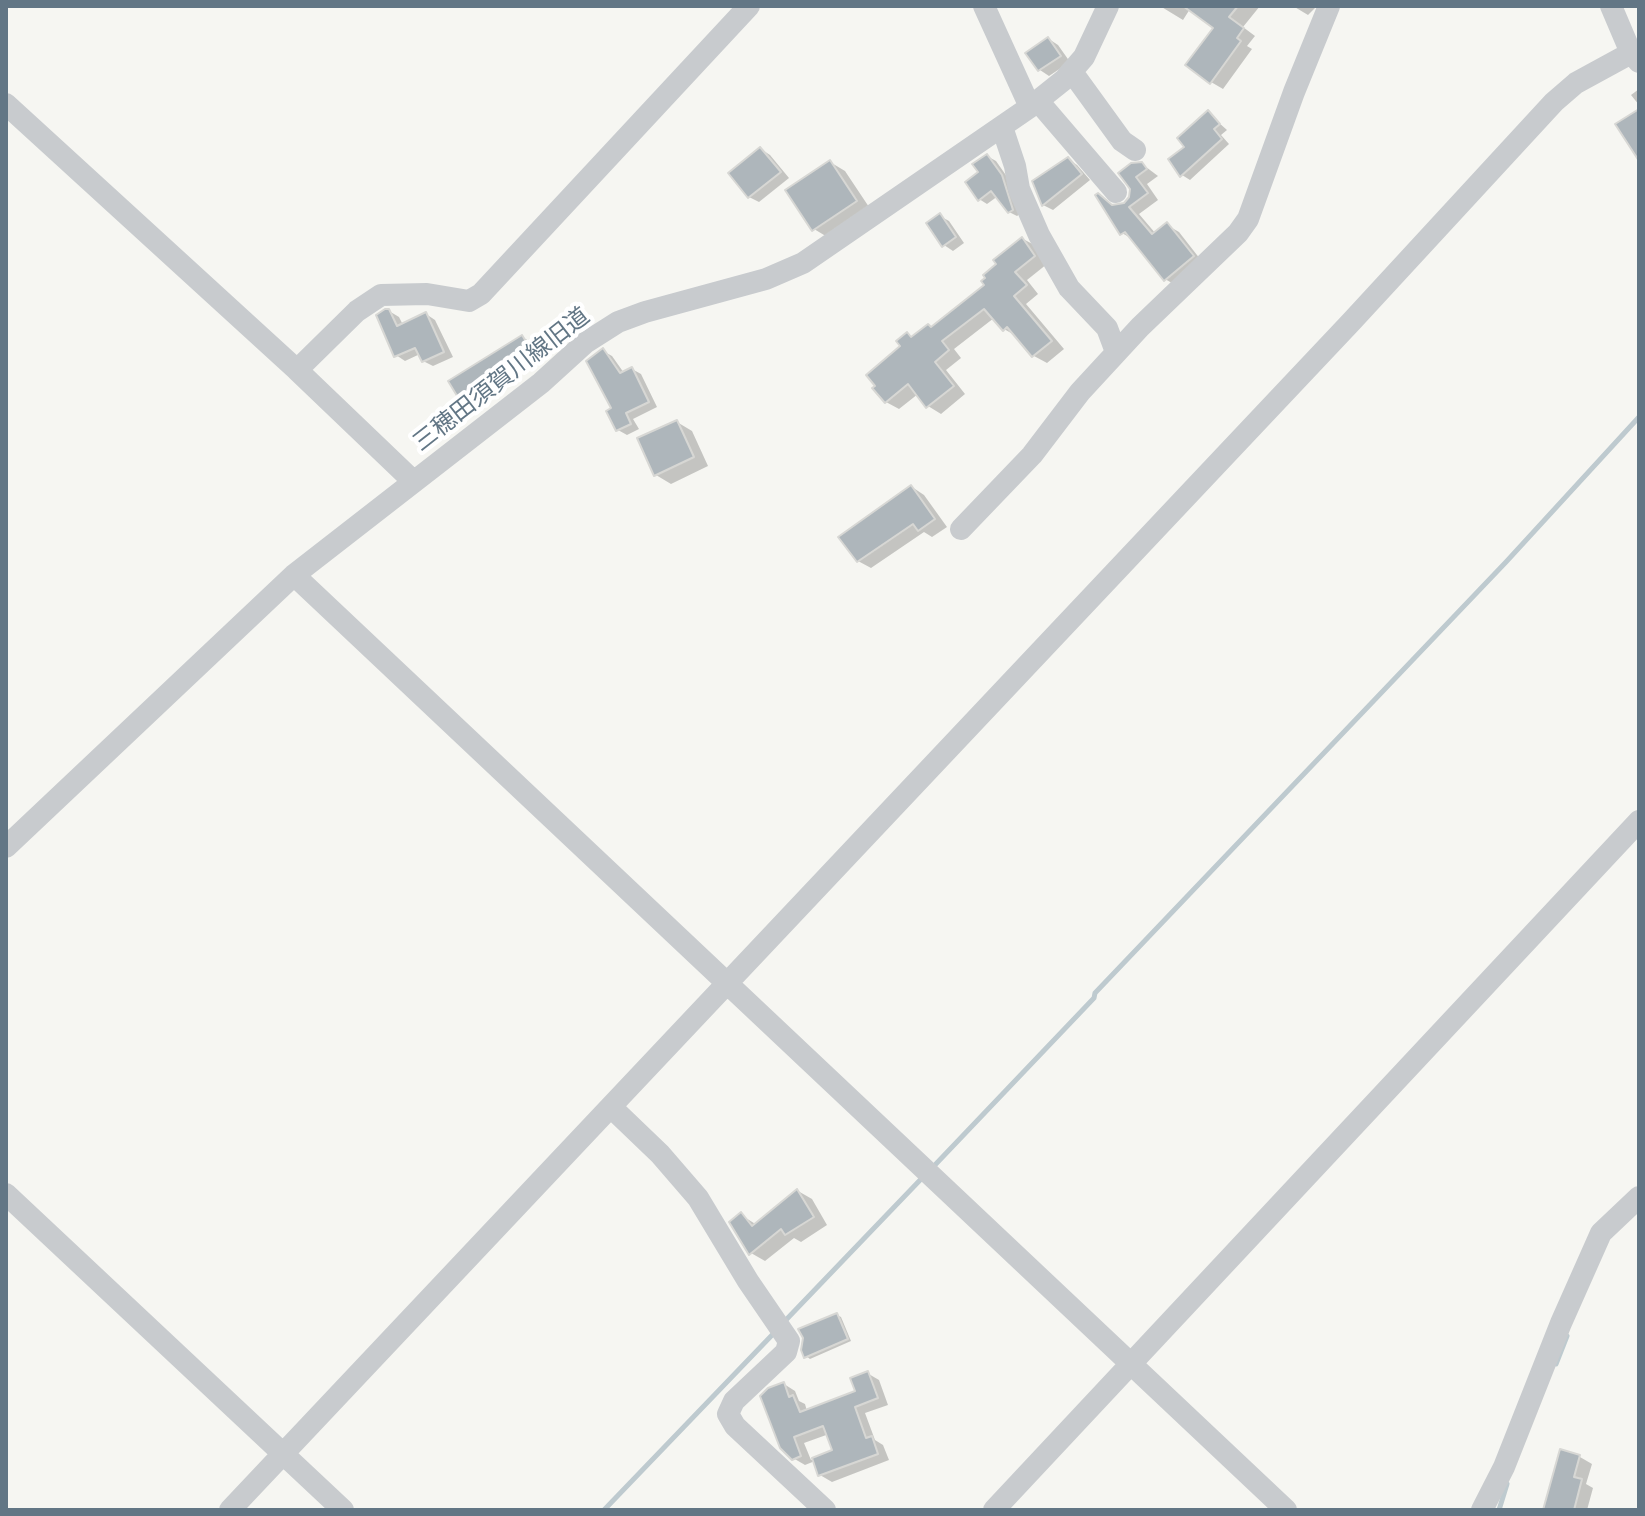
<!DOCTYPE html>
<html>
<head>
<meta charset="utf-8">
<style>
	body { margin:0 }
	#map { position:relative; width:1645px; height:1516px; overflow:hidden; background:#f6f6f2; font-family:Ubuntu,sans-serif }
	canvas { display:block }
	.frame { position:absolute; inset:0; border:8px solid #627685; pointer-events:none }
</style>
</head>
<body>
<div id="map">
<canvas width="1645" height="1516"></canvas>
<div class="frame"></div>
</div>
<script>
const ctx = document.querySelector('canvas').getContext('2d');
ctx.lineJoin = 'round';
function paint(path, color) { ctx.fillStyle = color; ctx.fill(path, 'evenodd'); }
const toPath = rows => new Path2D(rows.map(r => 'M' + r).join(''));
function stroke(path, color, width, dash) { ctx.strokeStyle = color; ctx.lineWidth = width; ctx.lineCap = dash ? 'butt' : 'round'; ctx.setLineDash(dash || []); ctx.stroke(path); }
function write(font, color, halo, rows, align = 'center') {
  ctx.font = font + ' Ubuntu,"Noto Sans JP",sans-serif'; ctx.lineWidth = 8; ctx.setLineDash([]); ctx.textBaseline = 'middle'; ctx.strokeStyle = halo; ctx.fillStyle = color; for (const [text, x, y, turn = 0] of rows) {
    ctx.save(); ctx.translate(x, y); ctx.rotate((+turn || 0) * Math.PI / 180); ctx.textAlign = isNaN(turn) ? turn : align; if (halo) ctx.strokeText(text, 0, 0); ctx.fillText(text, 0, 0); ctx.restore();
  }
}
const shadow = toPath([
	[1160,6,1260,6,1243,27,1255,36,1247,46,1252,49,1223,89,1211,82,1216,27,1190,9,1183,20],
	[1293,6,1314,6,1316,7,1308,15],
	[1049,39,1058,45,1070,62,1049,76,1040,70,1028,53],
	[1639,89,1639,105,1631,95],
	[1208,113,1227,130,1221,135,1229,144,1190,180,1182,175,1187,147],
	[761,149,770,155,789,178,759,202,749,197],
	[987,156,996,161,1010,181,1020,214,1017,216,1009,212,998,196,987,204,979,199,981,172],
	[1068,159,1077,165,1090,180,1053,210,1043,205],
	[830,162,845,171,871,210,829,238,814,229],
	[1142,164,1158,176,1147,184,1158,200,1139,214,1156,234,1167,225,1179,232,1204,264,1177,286,1165,279,1134,240,1122,233,1098,195,1115,207,1127,204,1132,188,1121,173],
	[940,216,949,221,964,243,953,251,944,245],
	[1025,240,1038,247,1047,264,1027,280,1038,294,1026,304,1064,349,1047,363,1034,356,1018,337,1004,329,994,318,954,349,961,358,946,370,965,394,941,414,928,406,918,394,899,409,886,402,907,335,914,338,932,328,987,285,999,264,996,261],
	[389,311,399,317,403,325,426,314,435,320,453,357,433,366,423,361,420,354,405,361,396,355],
	[522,337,531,342,541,358,519,372,522,376,472,408,463,403],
	[603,351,612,356,624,373,632,369,641,374,657,407,633,419,639,429,627,435,618,430],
	[677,422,692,431,708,466,671,484,656,475],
	[912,487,924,495,947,527,932,537,924,532,871,568,858,561],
	[798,1191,812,1199,827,1225,801,1242,794,1238,765,1261,751,1253,741,1215,757,1225],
	[837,1315,841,1317,851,1341,810,1359,806,1356],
	[867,1373,879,1380,888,1405,865,1413,875,1440,883,1445,889,1460,832,1482,820,1475,815,1461,805,1465,793,1458,784,1384,795,1391,799,1401,805,1404,807,1411,858,1392],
	[829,1434,835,1452,811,1460,804,1443],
	[1561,1452,1580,1457,1592,1464,1586,1484,1593,1488,1587,1510,1545,1510]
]);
const stream = toPath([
	[933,1167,1094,998,1095,993,1506,562,1639,417],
	[783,1323,923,1177],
	[1556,1364,1567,1336],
	[604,1510,774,1333],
	[1499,1510,1507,1484]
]);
const building = toPath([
	[1183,6,1238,6,1229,17,1244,28,1237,38,1241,41,1210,84,1185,65,1213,28,1183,6],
	[1048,37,1061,56,1038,71,1025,53,1048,37],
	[1639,109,1639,161,1615,124,1639,109],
	[1208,110,1220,124,1214,129,1222,139,1180,177,1168,159,1184,147,1177,138,1208,110],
	[760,147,781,172,748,198,728,173,760,147],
	[987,154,1002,175,1013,210,1008,213,991,191,978,201,965,182,978,172,972,164,987,154],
	[1068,157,1082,174,1042,206,1032,181,1068,157],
	[830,160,857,201,812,231,785,190,830,160],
	[1142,162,1147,169,1136,177,1148,193,1129,207,1152,234,1167,222,1194,256,1164,281,1125,232,1120,235,1095,195,1098,193,1112,205,1124,203,1129,197,1130,189,1118,173,1131,163,1142,162],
	[940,213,956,237,942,247,926,223,940,213],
	[1022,237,1035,256,1015,272,1027,285,1014,296,1052,341,1032,357,1007,327,1003,331,984,309,942,341,949,350,935,362,954,386,926,408,908,384,885,403,872,388,875,386,866,375,900,346,896,341,907,332,911,337,928,324,931,327,984,285,981,281,985,278,983,275,996,264,993,260,1022,237],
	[385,309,389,309,397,326,426,312,444,352,422,362,415,348,394,357,376,315,385,309],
	[522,335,533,353,512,367,514,371,462,404,448,381,522,335],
	[603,348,620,373,632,367,649,402,626,413,631,424,616,431,606,411,611,408,586,361,603,348],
	[677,420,694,457,654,476,637,438,677,420],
	[911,485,935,519,918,531,913,524,857,562,838,537,911,485],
	[797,1189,814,1217,785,1235,781,1229,749,1255,729,1222,741,1212,752,1226,797,1189],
	[837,1313,848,1339,804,1358,801,1350,803,1338,798,1329,837,1313],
	[868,1371,878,1398,855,1407,866,1438,872,1436,878,1454,818,1476,812,1458,832,1450,823,1426,794,1437,801,1456,792,1460,780,1448,760,1396,768,1388,784,1382,789,1397,793,1395,800,1412,855,1391,850,1378,868,1371],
	[1560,1449,1580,1455,1574,1477,1582,1479,1574,1510,1543,1510,1560,1449]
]);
const minor = toPath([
	[984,6,1030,107],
	[1611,6,1631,53,1639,62],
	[1072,72,1122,141,1135,150],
	[1038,101,1116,192],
	[6,104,297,370,413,481],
	[1002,127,1015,166,1019,189,1039,235,1069,288,1107,328,1116,352],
	[297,370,357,311,381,295,427,294,469,301,481,294,749,6],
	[961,529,1032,455,1080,392,1140,327,1238,233,1248,219,1294,92,1329,6],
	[294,575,1286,1510],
	[6,847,294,575,541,383,585,343,618,322,645,312,766,279,803,263,1030,107,1065,79,1084,57,1108,6],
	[611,1107,660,1154,698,1198,748,1281,789,1341,786,1352,734,1401,728,1414,735,1426,825,1510],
	[6,1194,343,1510],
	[230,1510,1352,321,1554,102,1576,83,1631,53],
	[994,1510,1639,821],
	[1482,1510,1504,1467,1561,1323,1601,1233,1639,1197]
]);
const streetNames = [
	["三穂田須賀川線旧道",501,379,-38]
];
paint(shadow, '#0003');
stroke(stream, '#becacf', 5);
paint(building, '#aeb6bb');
stroke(building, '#d7d7d4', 2);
stroke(minor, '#c8cbce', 22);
write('24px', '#627685', '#fff', streetNames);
</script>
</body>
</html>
